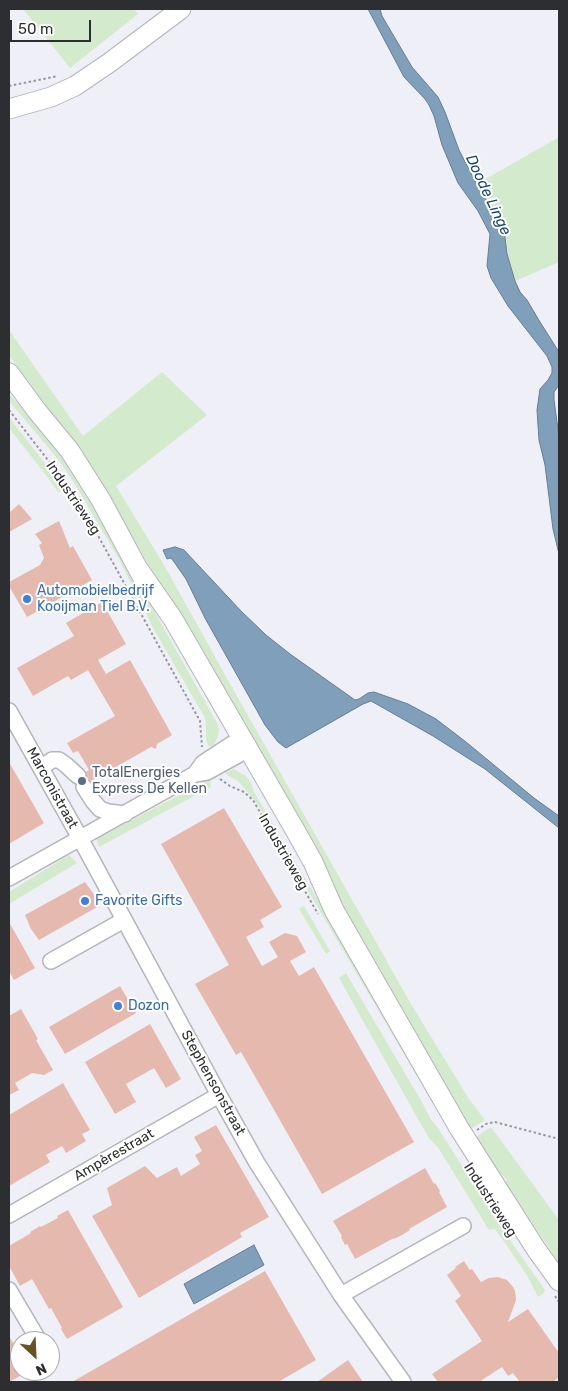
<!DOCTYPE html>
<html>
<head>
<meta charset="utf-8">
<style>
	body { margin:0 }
	#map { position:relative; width:568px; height:1391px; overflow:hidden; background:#efeff8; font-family:Rubik,sans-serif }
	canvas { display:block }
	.frame { position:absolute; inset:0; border:10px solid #2d2e31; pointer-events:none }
	.north { position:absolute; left:10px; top:1331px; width:50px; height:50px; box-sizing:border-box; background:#fff; border:1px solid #ababad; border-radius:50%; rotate:155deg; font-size:14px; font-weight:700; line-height:20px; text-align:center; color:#2d2e31 }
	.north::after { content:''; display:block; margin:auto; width:18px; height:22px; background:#6a5122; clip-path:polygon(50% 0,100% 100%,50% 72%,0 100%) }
	.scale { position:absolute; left:10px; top:20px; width:81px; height:22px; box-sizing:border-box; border:2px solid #2d2e31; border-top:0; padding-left:6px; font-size:15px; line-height:18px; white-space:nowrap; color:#2d2e31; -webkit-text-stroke:4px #fff; paint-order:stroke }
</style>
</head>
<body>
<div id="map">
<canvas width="568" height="1391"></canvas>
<div class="frame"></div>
<div class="north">N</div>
<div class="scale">50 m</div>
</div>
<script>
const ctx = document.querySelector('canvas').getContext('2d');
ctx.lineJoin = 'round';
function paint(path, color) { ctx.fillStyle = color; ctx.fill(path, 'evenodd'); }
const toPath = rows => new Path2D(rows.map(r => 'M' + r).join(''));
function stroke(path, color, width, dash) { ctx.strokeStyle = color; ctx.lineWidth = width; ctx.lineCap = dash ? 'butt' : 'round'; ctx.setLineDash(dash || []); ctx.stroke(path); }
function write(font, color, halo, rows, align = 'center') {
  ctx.font = font + ' Rubik,sans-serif'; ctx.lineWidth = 4; ctx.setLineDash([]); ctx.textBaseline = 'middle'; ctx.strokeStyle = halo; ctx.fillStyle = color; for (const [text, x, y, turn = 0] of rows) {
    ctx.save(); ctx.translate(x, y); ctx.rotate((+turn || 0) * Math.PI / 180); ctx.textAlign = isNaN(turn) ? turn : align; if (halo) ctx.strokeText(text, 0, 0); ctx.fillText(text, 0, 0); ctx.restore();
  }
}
const green = toPath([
	[23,9,134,9,138,14,70,68],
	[559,137,559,262,515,281,507,254,504,231,477,184],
	[9,330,83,436,162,372,207,415,116,486,164,565,233,689,411,1004,469,1099,485,1120,471,1129,388,989,188,633,131,535,63,431,9,355],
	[9,394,34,420,81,483,129,566,217,723,219,729,218,736,214,745,212,748,208,745,206,740,206,725,205,718,153,628,141,601,135,592,119,559,73,481,57,458,9,401],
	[9,417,15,425,64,488,58,492,49,479,9,428],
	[234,769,246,776,251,783,254,792,329,919,559,1287,559,1295,510,1229,469,1157,456,1141,435,1107,256,802,238,781,227,775,226,773],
	[210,779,211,787,99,847,96,839],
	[69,855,77,863,9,904,9,892],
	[304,906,330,951,326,954,299,909],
	[346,973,423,1104,430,1118,438,1128,500,1226,545,1290,543,1294,538,1297,528,1277,505,1243,495,1229,489,1230,439,1149,429,1138,419,1121,339,978],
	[491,1127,559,1220,559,1263,508,1186,506,1183,507,1180,499,1172,476,1137]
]);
const water = toPath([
	[368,9,380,9,382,16,412,67,438,97,445,112,459,150,475,181,504,230,507,254,515,281,520,292,527,300,540,322,559,352,559,385,554,392,554,400,559,437,559,554,553,529,545,465,539,440,537,410,540,389,548,380,552,373,552,367,547,356,508,306,491,278,487,266,490,234,478,211,458,183,442,145,434,116,429,105,425,99,404,77,368,9],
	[175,547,184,550,241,611,266,635,290,654,355,700,359,699,368,693,374,692,408,704,436,719,466,742,534,798,559,816,559,828,485,769,433,736,371,701,363,704,286,748,278,742,265,725,205,618,186,579,172,559,170,558,167,559,163,550,175,547],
	[254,1245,264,1265,194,1304,184,1284,254,1245]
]);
const building = toPath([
	[19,504,32,519,9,532,9,513],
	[59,521,70,548,73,546,92,580,27,617,9,586,9,582,40,565,44,558,39,545,42,543,35,534],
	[102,602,126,644,98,660,106,674,130,660,172,735,157,744,156,749,151,747,91,781,87,778,86,772,89,770,78,751,73,753,67,743,115,716,88,670,71,680,68,676,33,696,17,668,74,636,66,623],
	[9,762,44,823,9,844],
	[224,808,282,907,260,920,264,927,246,937,262,966,278,957,269,942,285,933,297,936,306,952,290,961,299,976,314,967,414,1142,322,1194,241,1052,236,1055,195,984,229,965,161,844],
	[85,882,93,893,99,906,39,940,31,929,25,915],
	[9,922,35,968,14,980,9,971],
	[120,986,136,1013,65,1054,49,1027],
	[21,1009,38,1039,36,1040,53,1070,44,1075,32,1073,15,1083,19,1090,9,1095,9,1016],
	[150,1024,181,1079,166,1088,154,1068,126,1084,136,1102,115,1114,85,1062],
	[63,1083,90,1130,82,1134,86,1141,66,1153,62,1146,46,1155,50,1162,9,1186,9,1115],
	[216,1125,269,1217,240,1233,242,1237,139,1298,92,1216,112,1205,107,1188,145,1166,157,1178,177,1167,181,1176,200,1164,195,1155,202,1151,194,1137],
	[425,1168,434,1184,435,1183,440,1191,439,1192,447,1207,409,1229,410,1230,402,1235,394,1239,394,1238,355,1259,347,1244,345,1245,341,1237,342,1236,333,1221],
	[68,1210,123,1307,67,1339,61,1329,62,1328,51,1308,49,1309,32,1279,20,1286,9,1266,9,1246,31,1233,30,1232,40,1226,41,1227,58,1218,57,1216],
	[464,1261,470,1270,472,1269,481,1282,489,1278,498,1277,507,1280,513,1287,515,1291,516,1300,508,1322,528,1309,559,1353,559,1377,553,1382,520,1382,513,1373,508,1376,502,1367,479,1382,438,1382,432,1374,482,1341,455,1301,461,1296,447,1275,456,1268,455,1267],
	[265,1271,316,1360,278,1382,72,1382],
	[9,1336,20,1355,20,1376,9,1382],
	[348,1360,363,1382,317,1382]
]);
const path = toPath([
	[9,86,58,76],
	[9,410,65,482,85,512,200,721,202,747],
	[220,779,230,786,244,792,253,800,318,914],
	[477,1130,486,1124,495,1122,559,1139],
	[555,1296,559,1302]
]);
const minor = toPath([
	[9,711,80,838,219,1095,257,1163,341,1295,403,1382],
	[41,768,52,760,59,760,66,765,78,776],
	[84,787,93,801,100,809,108,812,125,814],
	[9,878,195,774,207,772,238,755,246,745,232,744,203,763,195,774],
	[51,961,124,920],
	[9,1215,219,1095],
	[9,1290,39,1341],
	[341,1295,463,1226]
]);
const major = toPath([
	[9,109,51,97,75,86,109,63,181,9],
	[9,373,37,411,70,451,101,500,144,580],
	[139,570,173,619,295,830,313,862,334,910,459,1128,536,1249,559,1281]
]);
const markers = [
	[27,599,5,"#3f7fe0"],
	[82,781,5,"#5c6f8a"],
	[85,901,5,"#3f7fe0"],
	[118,1006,5,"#3f7fe0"]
];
const streetNames = [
	["Industrieweg",73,498,56],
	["Marconistraat",52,788,61],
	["Industrieweg",283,852,60],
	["Stephensonstraat",213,1083,61],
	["Ampèrestraat",114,1155,-30],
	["Industrieweg",490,1200,57]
];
const shopNames = [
	["Automobielbedrijf",37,591],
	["Kooijman Tiel B.V.",37,607],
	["Favorite Gifts",95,901],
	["Dozon",128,1006]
];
const serviceNames = [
	["TotalEnergies",92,773],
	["Express De Kellen",92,789]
];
const waterNames = [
	["Doode Linge",488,195,65]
];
paint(green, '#d4eacc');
paint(water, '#809fbb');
stroke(water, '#677d92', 1);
paint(building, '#e6b9ae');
stroke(minor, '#b4b5bd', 18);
stroke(major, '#b4b5bd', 21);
stroke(path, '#97989e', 2, [2.5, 2.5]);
stroke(minor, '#fff', 15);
stroke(major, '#fff', 19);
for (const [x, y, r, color] of markers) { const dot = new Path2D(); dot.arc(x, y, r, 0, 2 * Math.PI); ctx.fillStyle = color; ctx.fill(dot); stroke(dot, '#fff', 2); }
write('14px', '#2d2e31', '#fff', streetNames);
write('14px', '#366cbe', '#fff', shopNames, 'left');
write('14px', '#4e5e75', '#fff', serviceNames, 'left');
write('italic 15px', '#15476e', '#fff', waterNames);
</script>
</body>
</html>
